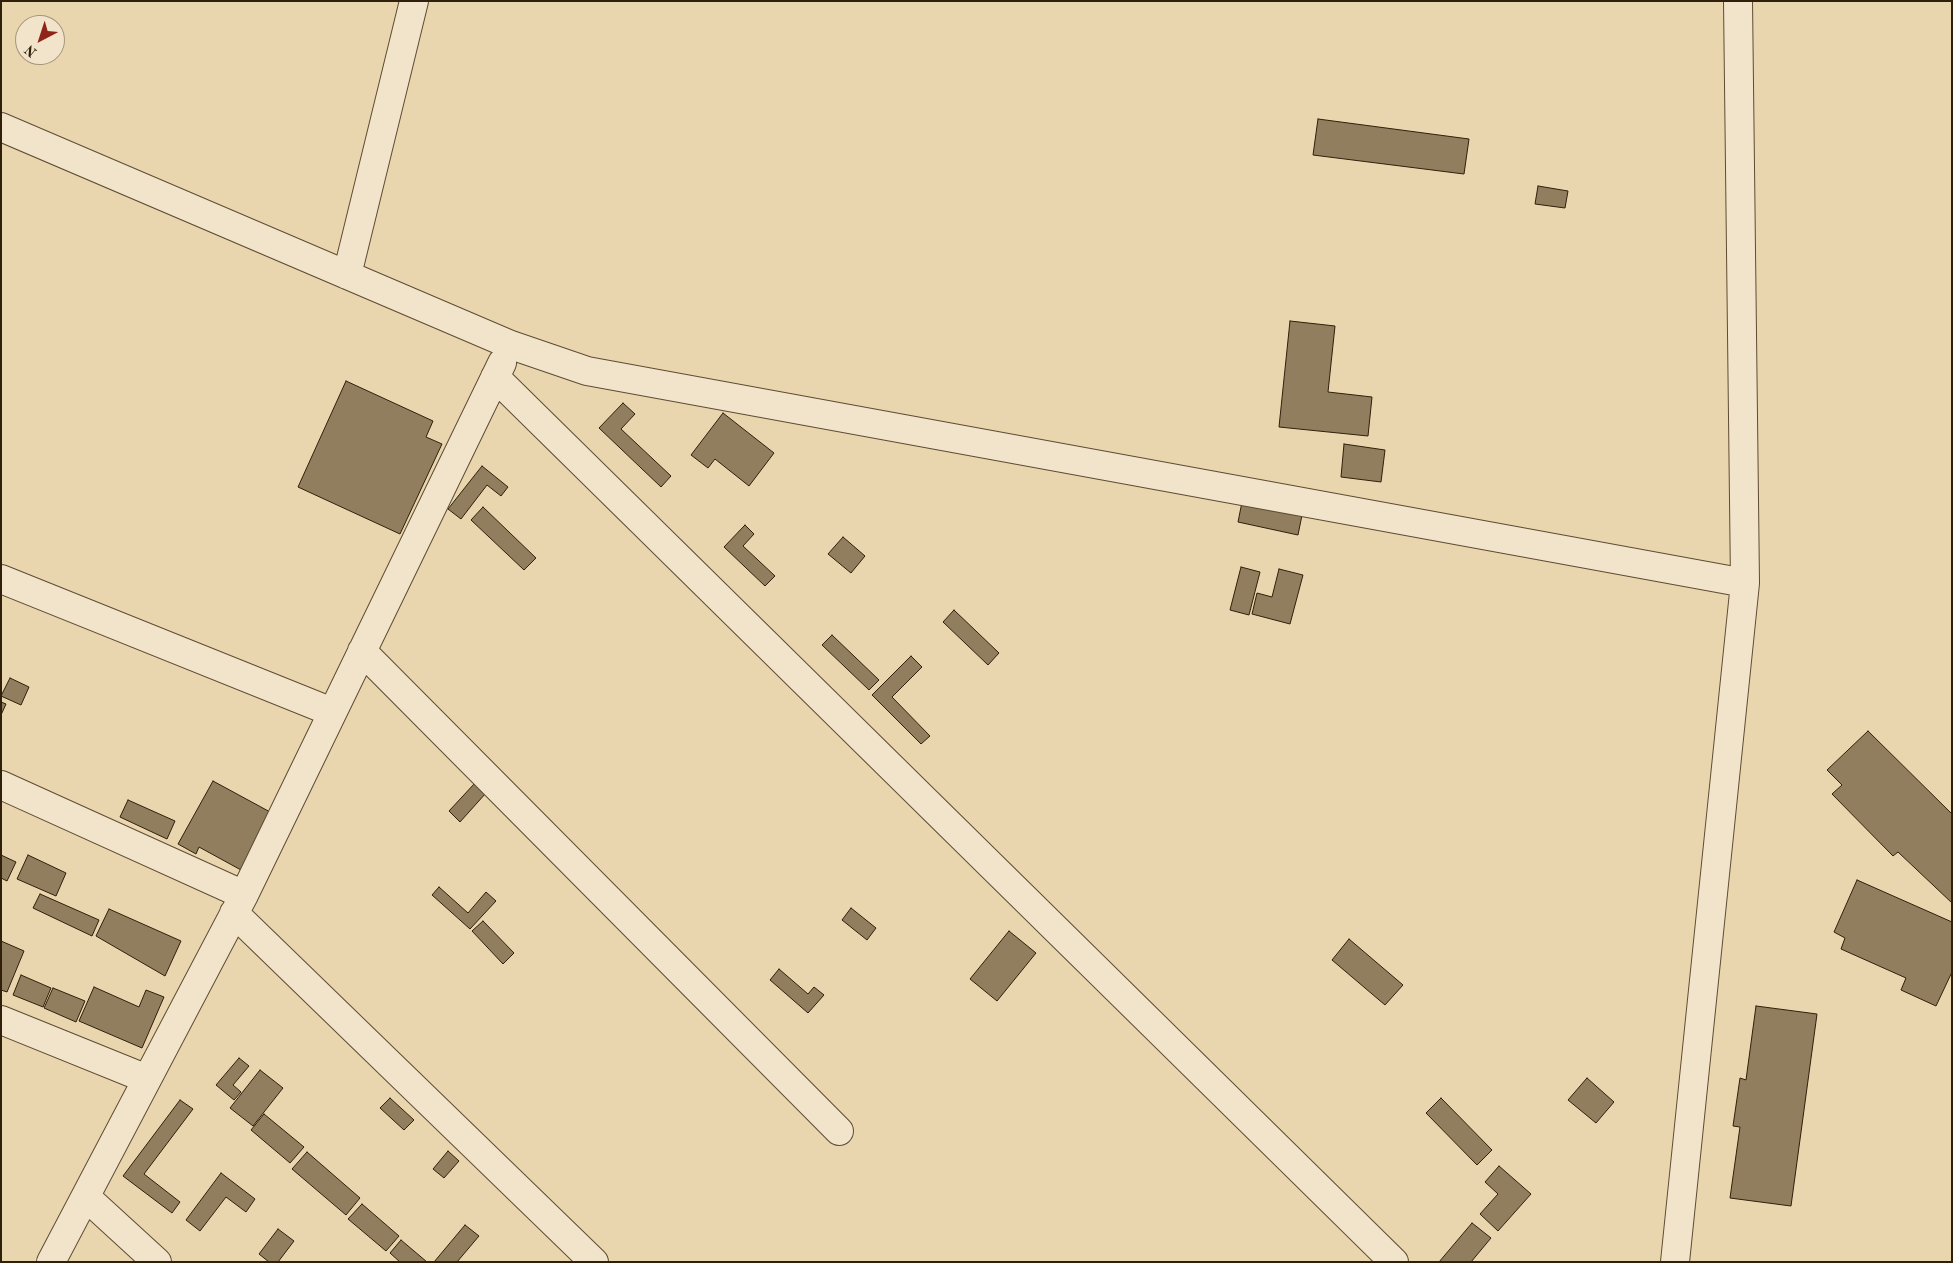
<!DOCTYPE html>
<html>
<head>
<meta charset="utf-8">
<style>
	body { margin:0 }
	#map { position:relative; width:1953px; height:1263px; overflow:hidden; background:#e9d5ae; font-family:"Old Standard TT",serif }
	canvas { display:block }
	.frame { position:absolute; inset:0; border:2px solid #301f0a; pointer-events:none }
	.north { position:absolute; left:15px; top:15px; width:50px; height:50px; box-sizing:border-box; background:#f1e4ca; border:1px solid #a4957d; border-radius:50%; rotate:220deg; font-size:14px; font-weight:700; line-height:20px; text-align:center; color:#301f0a }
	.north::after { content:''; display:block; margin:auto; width:18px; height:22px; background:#8f2418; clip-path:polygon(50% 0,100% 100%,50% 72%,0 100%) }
</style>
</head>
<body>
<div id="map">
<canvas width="1953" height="1263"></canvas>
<div class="frame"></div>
<div class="north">N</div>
</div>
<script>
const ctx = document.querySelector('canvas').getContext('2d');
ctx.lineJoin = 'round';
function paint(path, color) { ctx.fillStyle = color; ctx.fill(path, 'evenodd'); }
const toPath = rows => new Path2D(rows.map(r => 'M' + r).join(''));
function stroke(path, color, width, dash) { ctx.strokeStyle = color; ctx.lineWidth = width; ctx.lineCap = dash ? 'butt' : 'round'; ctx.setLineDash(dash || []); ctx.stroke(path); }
const building = toPath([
	[1318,119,1469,139,1464,174,1313,155,1318,119],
	[1538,186,1568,191,1565,208,1535,204,1538,186],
	[1290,321,1335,326,1328,392,1372,397,1368,436,1279,427,1290,321],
	[346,381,433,421,426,437,442,444,400,534,298,487,346,381],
	[623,403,635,414,621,429,671,476,661,487,599,428,623,403],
	[723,413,774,453,749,486,715,459,708,468,691,455,723,413],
	[1344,444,1385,450,1381,482,1341,477,1344,444],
	[482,466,508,487,501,496,487,485,461,519,448,509,482,466],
	[1242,502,1302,515,1298,535,1238,522,1242,502],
	[483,507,536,558,524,570,471,520,483,507],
	[745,525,754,534,743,546,775,576,765,586,724,547,745,525],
	[843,537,865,556,851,573,828,554,843,537],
	[1241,567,1260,572,1249,615,1230,610,1241,567],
	[1279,569,1303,575,1290,624,1252,614,1257,593,1272,597,1279,569],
	[954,610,999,653,988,665,943,622,954,610],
	[832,635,879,680,869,690,822,645,832,635],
	[911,656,922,667,892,697,930,736,921,744,872,695,911,656],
	[10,678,29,687,21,705,1,696,10,678],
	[1,702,6,704,1,715,1,702],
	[1868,731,1952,814,1952,903,1898,852,1893,856,1832,794,1842,785,1827,770,1868,731],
	[213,781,272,813,241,870,199,847,196,854,178,844,213,781],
	[475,783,486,793,460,822,449,811,475,783],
	[128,800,175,821,167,839,120,817,128,800],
	[1,855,16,862,7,881,1,878,1,855],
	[28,855,66,873,56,896,17,879,28,855],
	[1857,880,1952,922,1952,972,1936,1006,1901,990,1906,978,1841,949,1845,938,1834,932,1857,880],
	[439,887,468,913,486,892,496,901,470,929,432,895,439,887],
	[40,894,99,920,92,936,33,908,40,894],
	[851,908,876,928,867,940,842,920,851,908],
	[109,909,181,941,165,976,96,936,109,909],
	[483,921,514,953,503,964,472,931,483,921],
	[1009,931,1036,953,997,1001,970,979,1009,931],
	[1349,939,1403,985,1385,1005,1332,960,1349,939],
	[1,941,24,951,7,992,1,990,1,941],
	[779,969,808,994,814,987,824,995,808,1013,770,980,779,969],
	[21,975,51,988,43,1007,13,995,21,975],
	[94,987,139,1007,146,990,164,997,142,1048,79,1021,94,987],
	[53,988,85,1001,76,1022,44,1008,53,988],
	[1756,1006,1817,1014,1791,1206,1730,1198,1740,1127,1733,1126,1740,1078,1746,1080,1756,1006],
	[239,1058,249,1066,233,1085,241,1092,234,1100,216,1085,239,1058],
	[260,1070,283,1088,253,1126,230,1108,260,1070],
	[1587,1078,1614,1102,1596,1123,1568,1100,1587,1078],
	[390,1098,414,1120,404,1130,380,1108,390,1098],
	[1441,1098,1492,1150,1477,1165,1426,1113,1441,1098],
	[180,1100,193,1109,144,1174,180,1202,172,1213,123,1176,180,1100],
	[264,1114,304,1147,290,1163,251,1130,264,1114],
	[448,1151,459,1161,444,1178,433,1169,448,1151],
	[307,1152,360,1198,346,1215,292,1169,307,1152],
	[1499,1166,1531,1194,1498,1231,1480,1214,1498,1194,1485,1182,1499,1166],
	[221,1173,255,1199,246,1212,226,1197,200,1231,186,1220,221,1173],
	[362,1204,399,1236,386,1251,348,1219,362,1204],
	[1472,1223,1491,1238,1471,1262,1439,1262,1472,1223],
	[465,1225,479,1236,457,1262,434,1262,465,1225],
	[278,1229,294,1241,278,1262,269,1262,259,1254,278,1229],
	[401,1240,427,1262,400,1262,390,1253,401,1240]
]);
const street = toPath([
	[1,127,511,345,587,371,1745,583],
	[347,275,414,1],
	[495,377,1394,1262],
	[1,579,332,712],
	[362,651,839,1131],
	[1,785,244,895],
	[234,913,594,1262],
	[1,1020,147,1079],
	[86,1197,157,1262],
	[51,1262,244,895,502,363],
	[1675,1262,1745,583,1738,1]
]);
paint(building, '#907e5f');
stroke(building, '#301f0a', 1);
stroke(street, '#5e4c33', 30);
stroke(street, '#f1e4ca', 28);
</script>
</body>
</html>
